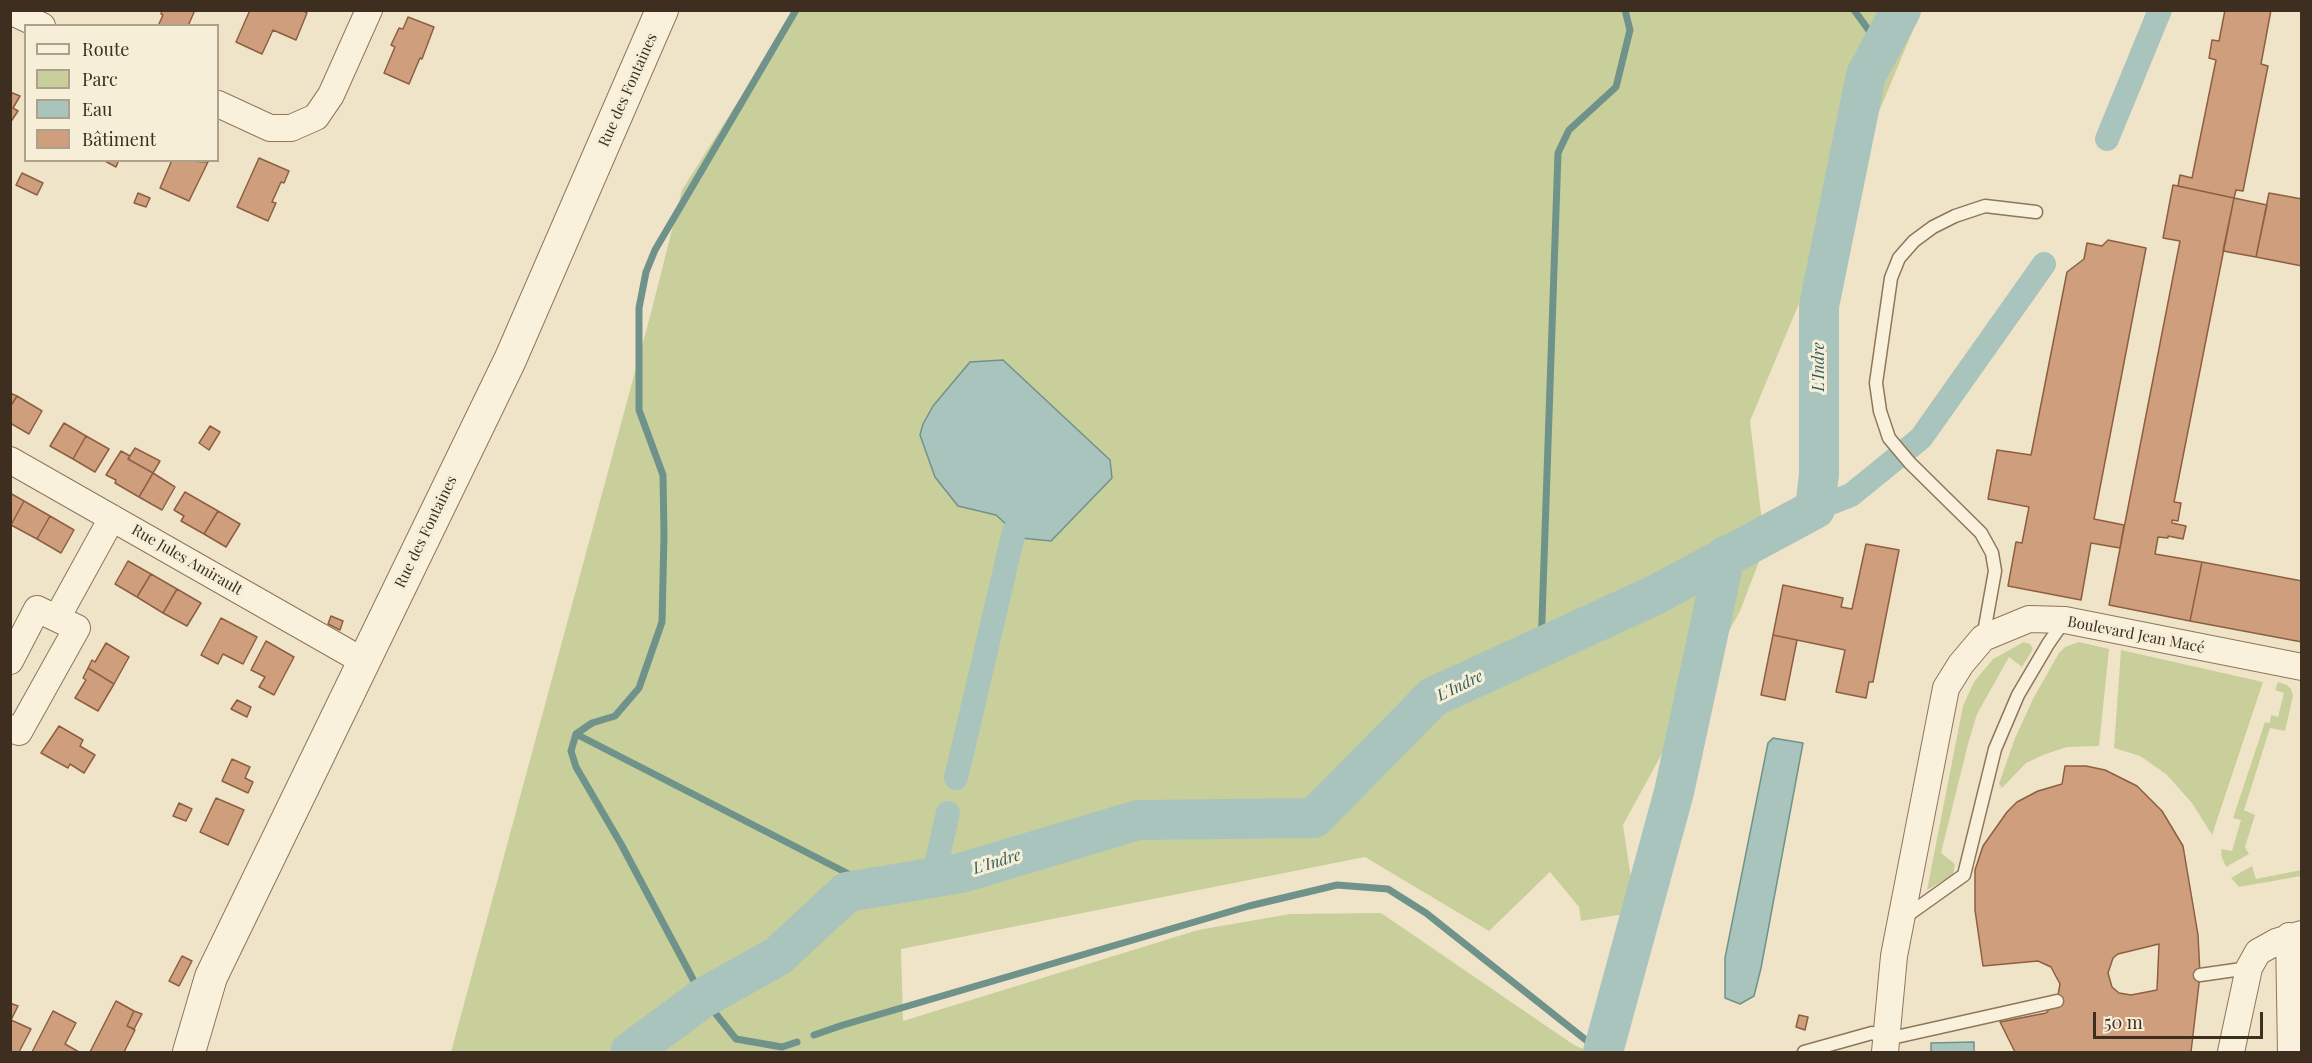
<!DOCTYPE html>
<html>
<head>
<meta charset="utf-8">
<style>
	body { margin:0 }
	#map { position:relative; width:2312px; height:1063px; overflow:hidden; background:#f0e4c8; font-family:"Playfair Display",serif }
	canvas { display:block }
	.frame { position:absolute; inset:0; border:12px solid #3d2e20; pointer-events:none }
	.legend { position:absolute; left:24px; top:24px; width:195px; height:138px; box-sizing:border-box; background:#f7eed8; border:2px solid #ada18e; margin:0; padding:8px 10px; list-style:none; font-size:18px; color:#3d2e20 }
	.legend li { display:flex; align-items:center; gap:12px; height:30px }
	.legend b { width:30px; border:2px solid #ada18e }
	.scale { position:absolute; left:2093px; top:1012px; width:170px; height:27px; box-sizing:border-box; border:3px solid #3d2e20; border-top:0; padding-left:8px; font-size:18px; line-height:21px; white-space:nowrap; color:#3d2e20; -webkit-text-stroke:4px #f7eed8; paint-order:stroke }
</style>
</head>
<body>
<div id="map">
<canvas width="2312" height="1063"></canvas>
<div class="frame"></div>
<ul class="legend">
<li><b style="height:8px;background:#faf1dc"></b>Route</li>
<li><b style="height:16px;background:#c9cf9b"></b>Parc</li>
<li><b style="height:16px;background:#a9c4bc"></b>Eau</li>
<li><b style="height:16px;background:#cf9f7d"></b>Bâtiment</li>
</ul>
<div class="scale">50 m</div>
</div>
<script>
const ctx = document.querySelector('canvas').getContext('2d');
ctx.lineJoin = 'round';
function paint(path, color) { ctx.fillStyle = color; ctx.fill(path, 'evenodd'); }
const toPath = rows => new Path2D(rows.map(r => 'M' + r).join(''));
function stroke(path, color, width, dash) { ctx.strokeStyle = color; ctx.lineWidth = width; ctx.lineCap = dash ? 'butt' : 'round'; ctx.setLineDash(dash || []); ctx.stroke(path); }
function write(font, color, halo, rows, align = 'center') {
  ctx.font = font + ' "Playfair Display",serif'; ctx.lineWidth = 6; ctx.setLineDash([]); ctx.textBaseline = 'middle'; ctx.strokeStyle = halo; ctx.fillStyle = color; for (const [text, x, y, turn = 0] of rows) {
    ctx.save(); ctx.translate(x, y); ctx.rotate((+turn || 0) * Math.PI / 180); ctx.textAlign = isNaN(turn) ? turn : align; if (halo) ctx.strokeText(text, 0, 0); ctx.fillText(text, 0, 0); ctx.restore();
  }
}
const green = toPath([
	[795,11,1921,11,1750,421,1765,546,1740,611,1623,825,1636,912,1581,921,1579,907,1550,872,1489,931,1365,857,901,949,903,1021,1198,930,1290,914,1381,913,1574,1045,1590,1052,451,1052,652,309,682,190],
	[2024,642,2030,644,2033,649,2022,667,2009,657,1977,714,1968,744,1941,853,1955,864,1953,875,1927,890,1963,706,1974,682,1993,659],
	[2079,642,2109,649,2099,746,2067,747,2043,755,2026,763,2002,788,1999,784,2015,738,2034,697,2059,653,2065,647],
	[2121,650,2263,682,2212,835,2192,803,2166,774,2140,756,2114,748],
	[2278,682,2287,685,2291,689,2293,696,2285,731,2270,728,2244,810,2255,815,2245,847,2249,854,2226,867,2221,855,2222,849,2232,851,2241,820,2233,818,2265,722,2270,723,2271,715,2278,717,2284,693,2275,690],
	[2252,866,2256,879,2301,870,2301,876,2239,887,2231,878]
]);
const water = toPath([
	[1003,360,1110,460,1112,478,1051,541,1021,538,996,515,958,506,935,477,920,435,923,424,933,406,970,362,1003,360],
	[1773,738,1803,743,1761,968,1754,996,1740,1004,1725,998,1725,958,1768,743,1773,738],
	[1974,1042,1974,1052,1931,1052,1931,1043,1974,1042]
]);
const stream = toPath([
	[796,10,655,250,646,272,639,308,639,410,663,475,664,535,662,622,639,688,615,716,592,723,576,734,571,751,576,767,621,844,703,998,736,1039,782,1047,797,1042],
	[1854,10,1881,47],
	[1541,648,1558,153,1569,130,1616,87,1630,30,1625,10],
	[576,734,874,887],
	[814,1035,843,1025,1249,906,1337,885,1388,889,1426,913,1601,1052]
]);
const canal = toPath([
	[2107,139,2160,10],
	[1815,509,1851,495,1921,438,2044,264],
	[956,778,1014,531],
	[933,878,948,813]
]);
const river = toPath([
	[630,1052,703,998,778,956,847,892,961,873,1138,820,1314,818,1433,697,1655,595,1815,509,1819,474,1819,306,1866,75,1901,10],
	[1603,1052,1674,792,1725,556]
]);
const building = toPath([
	[162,10,195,10,188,26,158,26,163,15,161,14,162,10],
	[250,10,302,10,307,13,296,40,273,30,262,54,236,42,250,10],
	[2225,10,2271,10,2261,64,2268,66,2243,191,2236,190,2234,198,2178,186,2180,175,2192,178,2216,60,2209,58,2212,40,2219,41,2225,10],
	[408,17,434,27,422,59,420,58,409,84,384,73,395,47,391,45,399,28,403,29,408,17],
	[10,92,20,96,13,108,18,111,10,123,10,92],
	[259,158,289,171,284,183,281,182,272,202,276,203,268,221,237,207,259,158],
	[103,160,119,160,116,167,103,160],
	[172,160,208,162,189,201,160,188,172,160],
	[22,173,43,183,37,195,16,185,22,173],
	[2173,185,2234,198,2174,502,2181,503,2178,521,2172,520,2172,523,2186,526,2183,539,2168,536,2168,538,2158,537,2155,554,2202,562,2190,621,2109,605,2180,241,2163,238,2173,185],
	[138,193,150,198,146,207,134,203,138,193],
	[2269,193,2302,199,2302,266,2256,257,2269,193],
	[2234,198,2267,205,2256,257,2223,251,2234,198],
	[2108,240,2146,248,2094,519,2124,525,2120,548,2091,543,2081,600,2008,586,2016,542,2022,543,2029,507,1988,499,1997,450,2031,455,2067,272,2084,259,2087,243,2102,246,2108,240],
	[10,393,17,396,10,407,10,393],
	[17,396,42,411,29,434,10,423,10,407,17,396],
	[64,423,86,436,73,459,50,446,64,423],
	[210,426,220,432,209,450,199,443,210,426],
	[86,436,109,449,95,472,73,459,86,436],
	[135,448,160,461,153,473,128,459,135,448],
	[121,451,130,456,128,459,153,473,139,497,115,483,116,480,106,475,121,451],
	[153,473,175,487,162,510,139,497,153,473],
	[185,492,218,511,204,534,181,521,184,516,174,510,185,492],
	[10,493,24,501,11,525,10,524,10,493],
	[24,501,50,516,37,539,11,525,24,501],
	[218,511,240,524,226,547,204,534,218,511],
	[50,516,74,530,61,553,37,539,50,516],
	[1866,544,1899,550,1873,682,1869,682,1866,698,1836,692,1845,650,1773,635,1783,585,1843,598,1841,607,1852,609,1866,544],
	[128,561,151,574,137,597,115,584,128,561],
	[2202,562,2302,581,2302,642,2190,621,2202,562],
	[151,574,177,589,163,613,137,597,151,574],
	[177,589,201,603,187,626,163,613,177,589],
	[331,616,343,621,340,630,328,624,331,616],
	[221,618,257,637,243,664,223,654,218,664,201,655,221,618],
	[1773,635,1797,640,1785,700,1761,695,1773,635],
	[266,641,294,657,274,695,259,687,265,677,251,670,266,641],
	[106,643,129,657,114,684,88,668,92,660,95,662,106,643],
	[88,668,114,684,98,711,75,698,86,680,83,678,88,668],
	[237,700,251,707,247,717,231,709,237,700],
	[59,726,83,740,80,746,95,755,84,773,70,764,68,768,41,753,59,726],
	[232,759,250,767,245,778,253,782,248,793,222,781,232,759],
	[2065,766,2086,766,2105,770,2137,786,2162,811,2183,846,2198,935,2200,975,2191,1052,2015,1052,2000,1022,2046,1013,2057,1001,2060,984,2051,967,2038,961,1983,966,1975,910,1975,870,1983,846,2007,812,2017,802,2038,791,2062,784,2065,766],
	[2159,944,2157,990,2131,995,2119,993,2112,987,2108,973,2113,958,2118,954,2159,944],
	[216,798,244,810,228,845,200,832,216,798],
	[179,803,192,809,186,821,173,816,179,803],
	[182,956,192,961,179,986,169,981,182,956],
	[116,1001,134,1011,127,1026,135,1030,124,1052,90,1052,116,1001],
	[10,1003,18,1006,11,1020,31,1029,19,1052,10,1052,10,1003],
	[53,1011,76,1023,65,1044,79,1052,32,1052,53,1011],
	[134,1011,142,1014,134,1029,127,1026,134,1011],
	[1799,1015,1808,1017,1805,1030,1796,1027,1799,1015]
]);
const service = toPath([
	[1983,638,1995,571,1992,553,1981,533,1910,463,1889,438,1880,411,1876,383,1891,278,1899,258,1914,241,1933,227,1955,216,1985,206,2036,212],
	[1905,917,1964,875,1995,749,2018,695,2048,644,2064,621],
	[2200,975,2249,968],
	[1804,1052,1872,1033,1887,1038,1896,1037,2057,1001]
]);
const minor = toPath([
	[10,11,42,26],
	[218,104,270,128,291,128,316,117,331,95,369,10],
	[10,460,363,661],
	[57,618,112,518],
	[10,661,37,609,77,628,19,732,10,728],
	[2289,936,2291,1052],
	[1885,1052,1894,956,1946,688,1961,664,1983,638,2029,619,2065,620,2302,667],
	[2231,1052,2249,968,2254,959,2258,952,2276,942,2302,934]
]);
const tertiary = toPath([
	[189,1052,211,977,510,360,662,10]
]);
const streetNames = [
	["Rue des Fontaines",628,90,-66],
	["Rue des Fontaines",426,532,-64],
	["Rue Jules Amirault",187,560,30],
	["Boulevard Jean Macé",2136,635,11]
];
const waterNames = [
	["L'Indre",1819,367,-90],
	["L'Indre",1460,686,-26],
	["L'Indre",997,862,-17]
];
paint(green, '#c9cf9b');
paint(water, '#a9c4bc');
stroke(water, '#6f938a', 1.5);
stroke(stream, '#6f938a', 7);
stroke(canal, '#a9c4bc', 24);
stroke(river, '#a9c4bc', 40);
paint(building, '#cf9f7d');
stroke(building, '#8d5f41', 1.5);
stroke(service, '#8d765c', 15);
stroke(minor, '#8d765c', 28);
stroke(tertiary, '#8d765c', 34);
stroke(service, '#faf1dc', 12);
stroke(minor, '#faf1dc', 26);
stroke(tertiary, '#faf1dc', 32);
write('15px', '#3d2e20', '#f7eed8', streetNames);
write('italic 16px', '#2f5d5a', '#f7eed8', waterNames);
</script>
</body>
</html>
